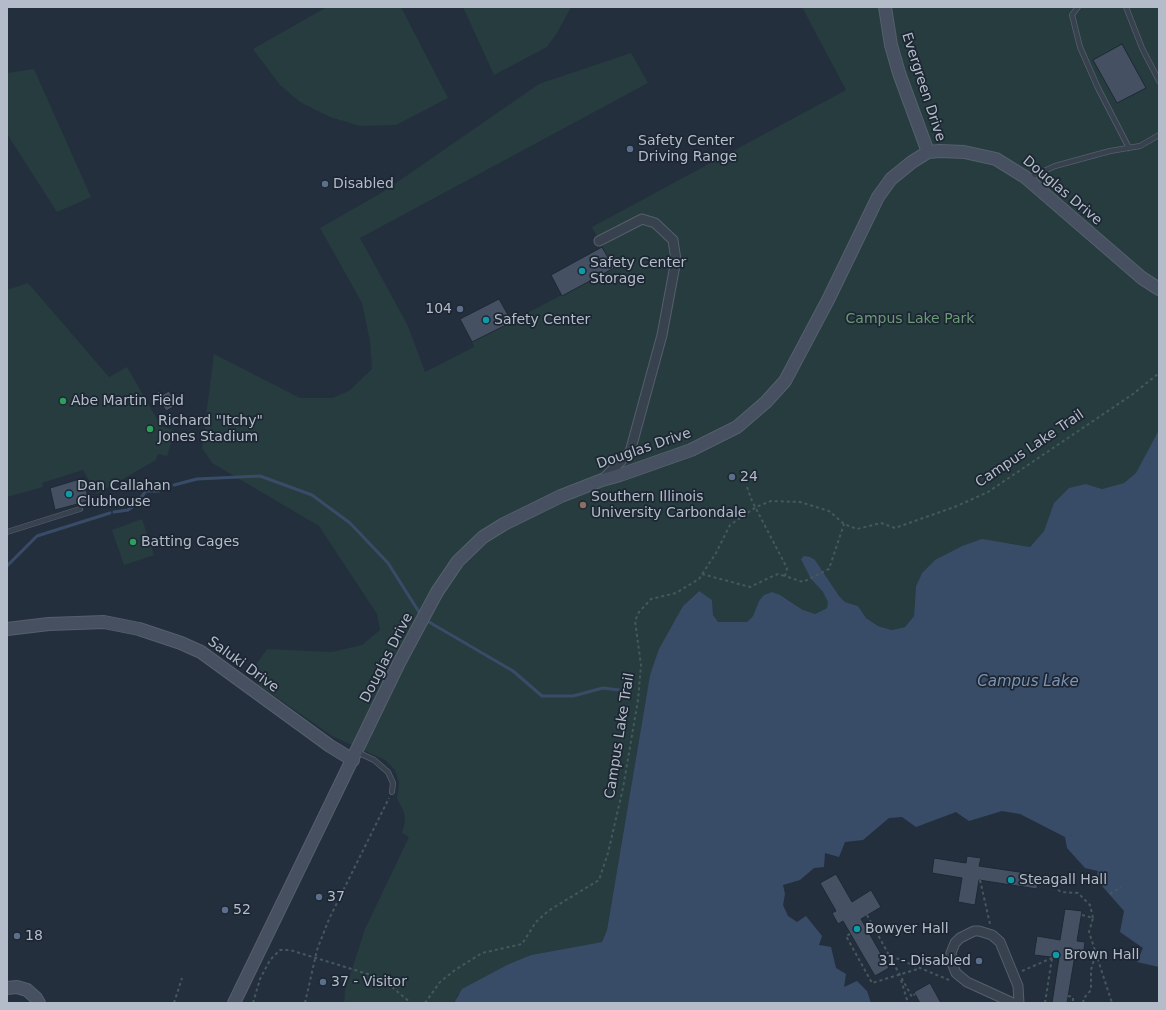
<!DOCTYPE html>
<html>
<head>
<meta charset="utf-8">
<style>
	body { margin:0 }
	#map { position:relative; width:1166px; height:1010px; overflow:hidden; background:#242f3e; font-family:"DejaVu Sans",sans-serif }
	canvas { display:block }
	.frame { position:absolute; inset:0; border:8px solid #b4bcc9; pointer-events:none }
</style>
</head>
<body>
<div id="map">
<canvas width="1166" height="1010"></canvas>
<div class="frame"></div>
</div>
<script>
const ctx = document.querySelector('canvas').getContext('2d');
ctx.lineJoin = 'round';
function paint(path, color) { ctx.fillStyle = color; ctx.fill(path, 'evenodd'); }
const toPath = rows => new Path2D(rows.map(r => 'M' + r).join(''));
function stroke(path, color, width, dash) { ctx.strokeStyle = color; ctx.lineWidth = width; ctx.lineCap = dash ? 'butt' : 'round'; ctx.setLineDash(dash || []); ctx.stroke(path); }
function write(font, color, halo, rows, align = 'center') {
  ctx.font = font + ' "DejaVu Sans",sans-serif'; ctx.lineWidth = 3.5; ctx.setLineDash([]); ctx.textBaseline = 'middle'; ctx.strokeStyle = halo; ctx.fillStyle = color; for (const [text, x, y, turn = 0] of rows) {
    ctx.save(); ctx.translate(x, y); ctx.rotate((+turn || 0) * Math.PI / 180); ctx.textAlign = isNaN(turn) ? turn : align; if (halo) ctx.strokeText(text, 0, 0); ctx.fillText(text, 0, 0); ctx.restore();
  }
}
const green = toPath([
	[327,7,401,7,448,98,396,125,360,126,330,117,300,102,280,85,253,49],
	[463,7,571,7,557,33,547,47,494,75],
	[802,7,1159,7,1159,431,1136,474,1124,483,1102,489,1086,484,1054,503,1044,531,1030,547,1007,543,962,546,936,560,922,573,916,586,914,616,905,627,892,630,878,626,866,618,858,606,845,602,839,596,815,560,811,579,823,592,829,602,827,608,815,614,803,610,780,595,759,601,753,616,747,622,718,622,713,615,712,600,698,591,683,606,650,675,607,930,602,942,531,955,458,994,454,1003,344,1003,345,991,365,929,409,837,402,833,405,822,404,812,397,798,399,783,395,770,385,760,332,736,259,685,255,666,267,649,332,652,362,645,380,630,377,614,319,526,212,463,202,448,214,354,300,398,332,398,349,391,372,369,370,341,362,303,320,228,383,192,539,84,631,53,648,83,360,238,408,326,425,372,474,347,472,342,613,268,592,227,846,90],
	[34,69,91,197,57,212,7,134,7,73],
	[28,283,109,377,127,367,161,426,175,431,167,456,158,454,156,460,97,494,83,470,42,483,43,487,7,497,7,290],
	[142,519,154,555,124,565,112,530]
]);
const water = toPath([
	[1159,430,1159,967,1137,962,1143,948,1120,932,1124,911,1096,879,1098,871,1085,868,1067,848,1065,837,1020,814,1002,811,969,821,956,812,916,827,902,817,889,818,863,840,845,842,839,857,825,853,824,867,814,868,800,880,783,885,785,894,783,905,788,916,797,922,806,916,822,936,819,945,831,947,836,968,846,974,844,987,857,981,867,991,871,1003,454,1003,462,989,507,965,531,955,602,942,607,930,650,675,659,649,683,606,699,591,712,600,713,615,718,622,747,622,753,616,759,601,764,595,772,592,780,595,803,610,815,614,827,608,828,602,823,592,811,579,801,559,804,556,810,557,815,560,839,596,845,602,858,606,866,618,878,626,892,630,905,627,914,616,916,586,922,573,935,560,962,546,982,539,1030,547,1044,531,1054,503,1069,488,1086,484,1102,489,1124,483,1136,473]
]);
const stream = toPath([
	[174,485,197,479,260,476,312,495,350,523,388,563,419,612],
	[114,512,128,510,135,505,146,491,159,491,165,487],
	[7,566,37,536,110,513],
	[429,622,513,671,542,696,573,696,603,688,619,690]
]);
const building = toPath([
	[1122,44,1146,88,1117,103,1093,60,1122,44],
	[602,247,614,268,562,296,551,275,602,247],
	[499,299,512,322,472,342,460,319,499,299],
	[160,391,162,395,169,391,177,405,166,411,156,393,160,391],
	[83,478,89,501,55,510,50,488,83,478],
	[967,856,981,858,979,866,1039,875,1037,889,979,880,975,905,958,902,962,878,932,873,934,858,966,863,967,856],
	[836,874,852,902,871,890,881,907,861,919,889,968,875,976,843,921,838,924,832,913,836,911,820,883,836,874],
	[1065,909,1082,911,1077,941,1085,942,1083,956,1075,955,1067,1003,1052,1003,1059,958,1034,955,1037,936,1060,940,1065,909],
	[930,983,941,1003,920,1003,914,992,930,983]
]);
const path = toPath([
	[747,487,752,501,787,568,785,576,803,582,829,569,844,524],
	[702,574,750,587,773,576,778,574,785,576],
	[1039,875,1061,892,1078,893,1090,905,1093,918],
	[980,880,990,924],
	[1110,894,1121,887],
	[867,915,912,997,915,994],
	[1082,915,1093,918,1089,932,1112,1003],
	[850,934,846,936,872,983,921,968],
	[891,956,949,980],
	[1022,971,1052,958],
	[901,980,908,1003],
	[1068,996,1073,997,1073,1003],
	[174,1003,182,978],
	[253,1003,260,979,270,960,280,950,290,950,381,978,411,1003],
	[305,1003,317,950,329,919,389,798],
	[425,1003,440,982,455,970,482,953,522,944,536,922,548,911,599,880,608,853,623,788,638,700,641,665,635,621,639,612,651,599,676,593,699,579,716,553,730,525,756,507,771,501,800,502,829,511,844,524,857,529,881,523,895,528,957,506,988,492,1133,394,1159,373],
	[1045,1003,1052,958],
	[1083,1003,1084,998,1091,990,1091,970,1095,956]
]);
const lane = toPath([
	[1078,7,1072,15,1080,47,1098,88,1129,148],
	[1126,7,1142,48,1159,81],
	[1029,178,1055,166,1110,151,1140,146,1159,135],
	[7,532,80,509],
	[357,752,374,760,388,772,393,783,392,792]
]);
const street = toPath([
	[599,241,642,219,655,223,673,240,676,260,662,335,630,452,602,480],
	[1013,1003,967,982,956,973,952,963,951,953,955,943,960,938,974,931,979,931,992,935,1000,942,1018,986,1019,1003]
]);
const secondary = toPath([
	[885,7,891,45,899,73,928,152],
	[7,629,49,624,104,622,139,629,181,643,201,652,330,746,353,760],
	[7,988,17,987,27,990,36,998,39,1003],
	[234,1003,399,663,437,592,458,561,483,537,504,524,561,496,602,480,620,475,691,450,737,427,766,402,785,381,828,300,878,197,891,179,912,162,928,152,940,151,964,152,996,159,1025,177,1142,278,1159,289]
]);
const markers = [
	[630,149,4,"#5c6f8a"],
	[325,184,4,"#5c6f8a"],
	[582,271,4,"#0f9aa8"],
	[460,309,4,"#5c6f8a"],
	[486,320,4,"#0f9aa8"],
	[63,401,4,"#2e9e5b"],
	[150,429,4,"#2e9e5b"],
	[732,477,4,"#5c6f8a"],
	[69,494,4,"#0f9aa8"],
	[583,505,4,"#8d6e63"],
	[133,542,4,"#2e9e5b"],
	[1011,880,4,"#0f9aa8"],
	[319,897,4,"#5c6f8a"],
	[225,910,4,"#5c6f8a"],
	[857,929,4,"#0f9aa8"],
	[17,936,4,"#5c6f8a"],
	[1056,955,4,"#0f9aa8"],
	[979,961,4,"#5c6f8a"],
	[323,982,4,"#5c6f8a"]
];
const streetNames = [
	["Evergreen Drive",923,87,72],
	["Douglas Drive",1062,191,40],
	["Douglas Drive",644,449,-19],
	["Campus Lake Trail",1030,449,-34],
	["Douglas Drive",387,658,-63],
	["Saluki Drive",243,665,36],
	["Campus Lake Trail",620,736,-81]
];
const poiNames = [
	["Safety Center",638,141],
	["Driving Range",638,157],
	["Disabled",333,184],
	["Safety Center",590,263],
	["Storage",590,279],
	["104",452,309,"right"],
	["Safety Center",494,320],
	["Abe Martin Field",71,401],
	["Richard \"Itchy\"",158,421],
	["Jones Stadium",158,437],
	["24",740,477],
	["Dan Callahan",77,486],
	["Clubhouse",77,502],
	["Southern Illinois",591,497],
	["University Carbondale",591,513],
	["Batting Cages",141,542],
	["Steagall Hall",1019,880],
	["37",327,897],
	["52",233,910],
	["Bowyer Hall",865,929],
	["18",25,936],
	["Brown Hall",1064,955],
	["31 - Disabled",971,961,"right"],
	["37 - Visitor",331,982]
];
const parkNames = [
	["Campus Lake Park",910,319]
];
const waterNames = [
	["Campus Lake",1028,682]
];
paint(green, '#263c3f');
paint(water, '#394c67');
stroke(stream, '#394c67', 3);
paint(building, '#455162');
stroke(building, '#1f2835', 1);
stroke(lane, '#565f6c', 6);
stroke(street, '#565f6c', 11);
stroke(secondary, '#565f6c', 14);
stroke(path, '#44595c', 2, [3, 3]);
stroke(lane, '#38414e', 4.5);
stroke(street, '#38414e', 9);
stroke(secondary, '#465061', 12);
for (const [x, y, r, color] of markers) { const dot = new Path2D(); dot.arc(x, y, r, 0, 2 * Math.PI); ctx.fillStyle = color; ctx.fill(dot); stroke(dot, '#1d2633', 1.5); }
write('14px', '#b4bcc9', '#1d2633', streetNames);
write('14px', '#b4bcc9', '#1d2633', poiNames, 'left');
write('14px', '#6b9a76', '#1d2633', parkNames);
write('italic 15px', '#7c92b1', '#1d2633', waterNames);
</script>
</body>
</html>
